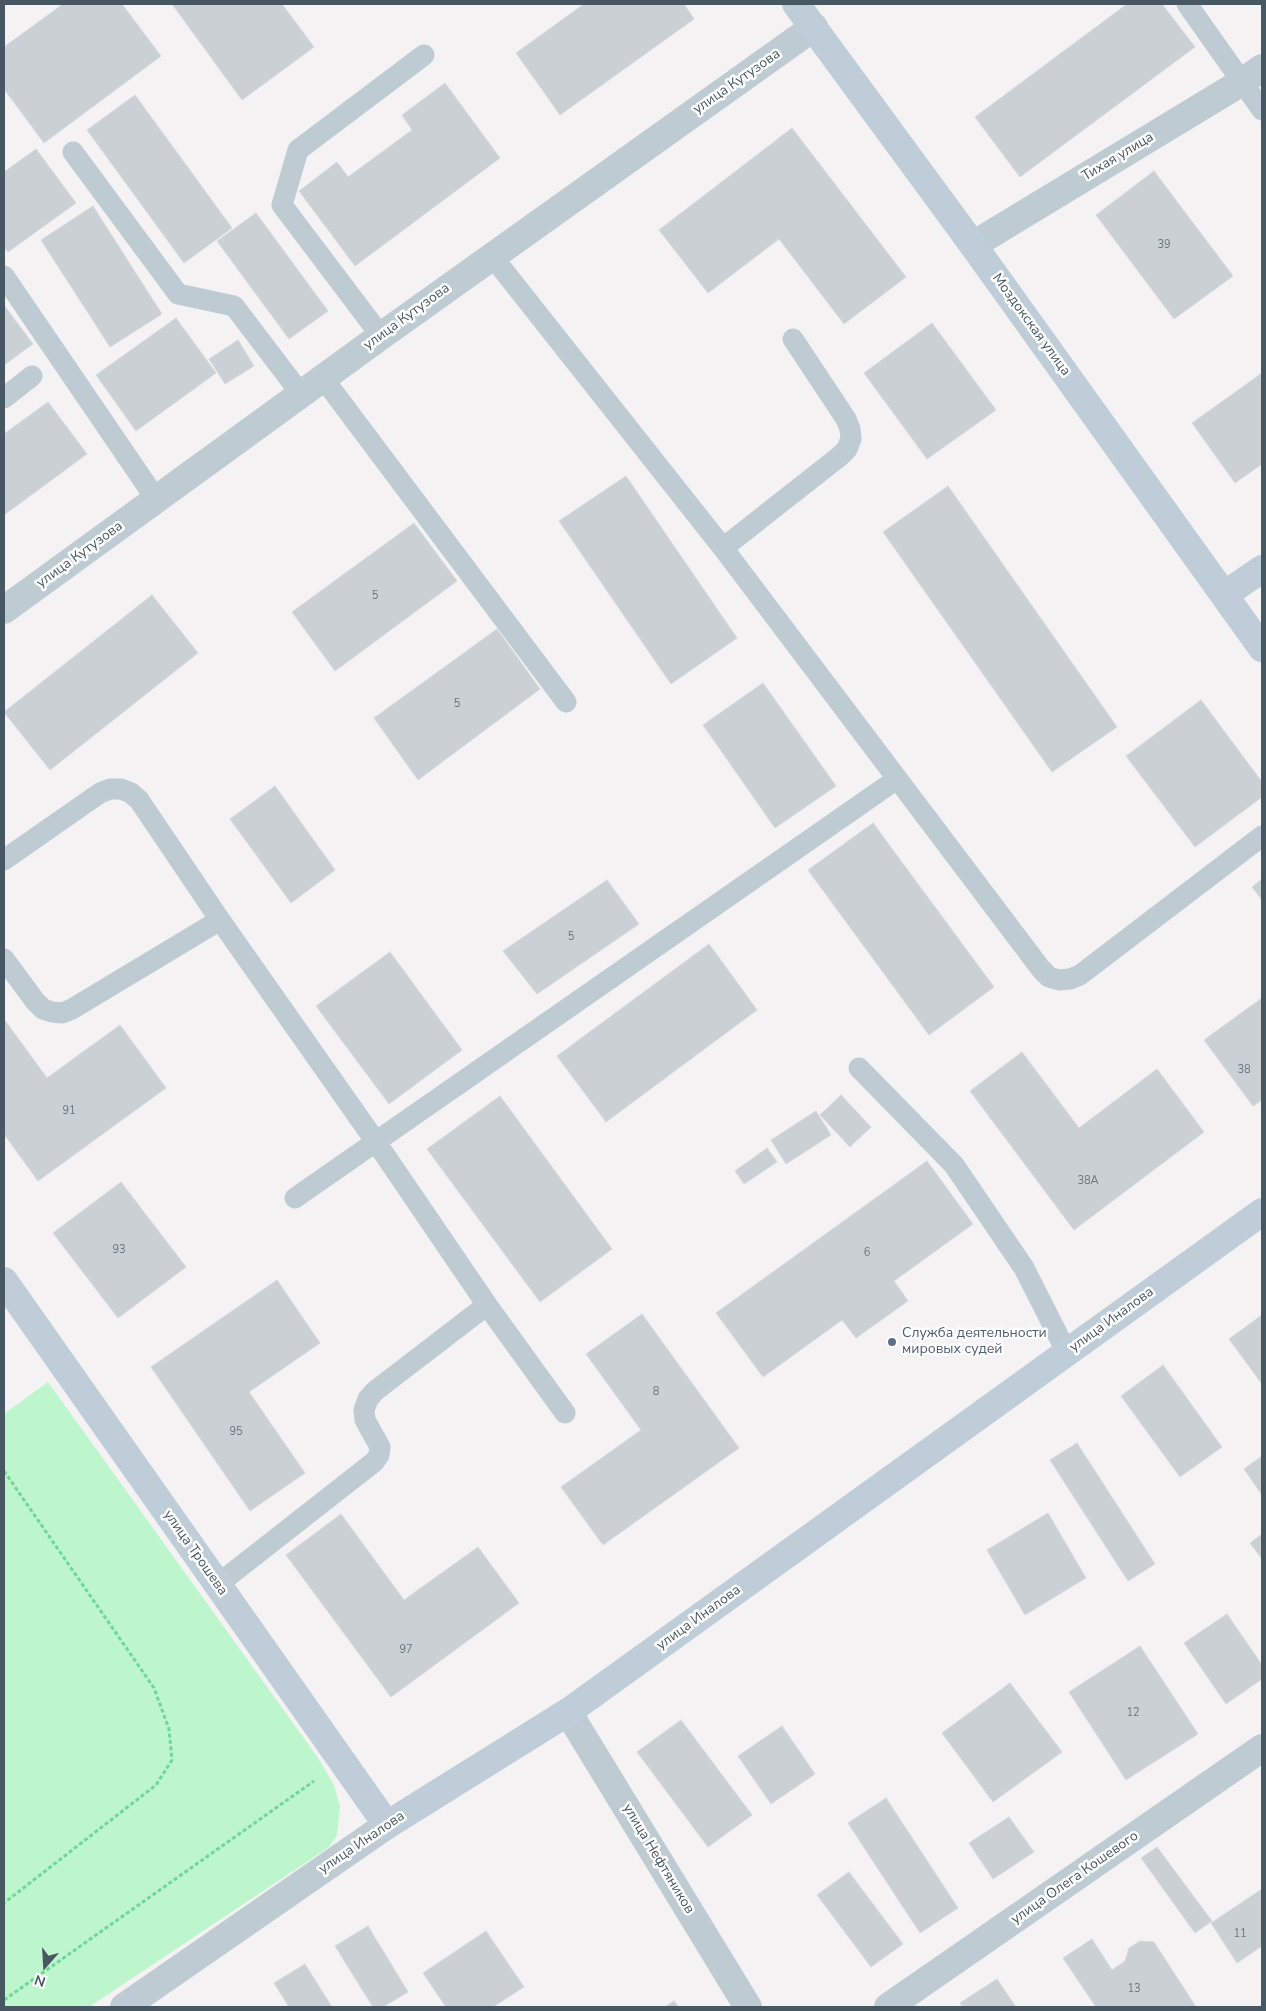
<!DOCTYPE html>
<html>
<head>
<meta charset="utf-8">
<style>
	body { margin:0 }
	#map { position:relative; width:1266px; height:2011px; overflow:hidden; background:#f4f2f2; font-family:"Nunito Sans",sans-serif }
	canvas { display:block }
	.frame { position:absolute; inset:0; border:5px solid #475862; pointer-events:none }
	.north { position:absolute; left:20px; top:1941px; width:50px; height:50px; -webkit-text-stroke:4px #fff; paint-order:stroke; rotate:199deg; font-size:14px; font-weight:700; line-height:20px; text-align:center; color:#475862 }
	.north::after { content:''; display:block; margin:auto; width:18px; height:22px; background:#475862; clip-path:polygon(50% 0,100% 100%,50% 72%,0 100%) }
</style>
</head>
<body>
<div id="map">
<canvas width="1266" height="2011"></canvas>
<div class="frame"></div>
<div class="north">N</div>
</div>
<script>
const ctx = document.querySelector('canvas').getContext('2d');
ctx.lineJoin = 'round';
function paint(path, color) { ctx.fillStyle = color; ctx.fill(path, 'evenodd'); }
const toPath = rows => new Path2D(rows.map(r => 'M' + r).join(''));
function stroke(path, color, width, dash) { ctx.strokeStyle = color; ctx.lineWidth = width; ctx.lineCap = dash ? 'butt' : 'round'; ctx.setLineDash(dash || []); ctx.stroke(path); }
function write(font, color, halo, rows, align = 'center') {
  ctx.font = font + ' "Nunito Sans",sans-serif'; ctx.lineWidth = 5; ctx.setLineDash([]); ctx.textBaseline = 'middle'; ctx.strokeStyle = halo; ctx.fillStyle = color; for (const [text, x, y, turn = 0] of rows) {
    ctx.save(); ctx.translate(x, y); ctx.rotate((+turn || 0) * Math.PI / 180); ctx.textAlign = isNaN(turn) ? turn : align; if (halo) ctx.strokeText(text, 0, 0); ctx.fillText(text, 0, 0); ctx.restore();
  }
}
const green = toPath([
	[48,1382,318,1758,334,1785,340,1806,337,1835,329,1847,89,2007,4,2007,4,1414]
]);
const building = toPath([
	[63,4,122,4,161,56,44,143,4,89,4,47,63,4],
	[172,4,282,4,314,47,242,100,172,4],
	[584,4,684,4,694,19,560,115,516,53,584,4],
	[1127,4,1162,4,1195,47,1020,177,975,117,1127,4],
	[445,83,500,158,355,266,299,191,337,162,348,177,412,130,402,115,445,83],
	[135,95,232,228,184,263,87,130,135,95],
	[792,128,906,277,844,324,779,239,708,293,659,230,792,128],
	[36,149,76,203,8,252,4,247,4,172,36,149],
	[1154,171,1233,276,1174,319,1096,215,1154,171],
	[93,206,162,314,110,347,41,240,93,206],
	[256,213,328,311,289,339,217,241,256,213],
	[4,305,33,344,4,365,4,305],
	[176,318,216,373,136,431,96,375,176,318],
	[932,323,996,410,927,459,864,373,932,323],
	[238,340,254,366,225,384,209,359,238,340],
	[1262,373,1262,464,1235,483,1192,423,1262,373],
	[48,402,87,454,4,515,4,434,48,402],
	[626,476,737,638,671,684,559,521,626,476],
	[948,486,1117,727,1052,772,883,532,948,486],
	[414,523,457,581,335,671,292,612,414,523],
	[152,595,198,653,50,770,4,712,152,595],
	[497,629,540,689,418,780,374,718,497,629],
	[763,683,836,786,775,828,703,725,763,683],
	[1201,700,1262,782,1262,797,1195,847,1126,756,1201,700],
	[275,786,335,870,291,903,230,819,275,786],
	[873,823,994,987,929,1035,808,870,873,823],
	[1262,879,1262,900,1252,887,1262,879],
	[607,880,639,924,537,994,503,951,607,880],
	[709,944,757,1010,606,1122,557,1056,709,944],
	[390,952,462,1050,389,1104,316,1006,390,952],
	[1262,998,1262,1100,1253,1106,1204,1040,1262,998],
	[4,1019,47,1078,120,1025,166,1088,38,1181,4,1134,4,1019],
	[1022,1052,1079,1128,1157,1069,1204,1132,1074,1230,970,1091,1022,1052],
	[841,1095,871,1127,850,1147,820,1115,841,1095],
	[500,1096,612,1249,540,1302,427,1149,500,1096],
	[816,1111,831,1135,786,1164,771,1140,816,1111],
	[767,1148,777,1162,744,1184,735,1171,767,1148],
	[927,1161,973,1224,894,1281,908,1301,856,1338,842,1320,763,1377,716,1313,927,1161],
	[121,1182,186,1267,118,1318,53,1233,121,1182],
	[277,1280,320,1343,249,1392,305,1473,250,1511,151,1367,277,1280],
	[642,1314,739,1448,603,1545,561,1487,641,1430,586,1354,642,1314],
	[1262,1315,1262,1384,1229,1339,1262,1315],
	[1163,1365,1222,1447,1180,1477,1121,1396,1163,1365],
	[1077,1443,1155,1564,1128,1581,1050,1460,1077,1443],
	[1262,1456,1262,1495,1244,1469,1262,1456],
	[1048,1513,1086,1578,1025,1615,987,1550,1048,1513],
	[341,1514,404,1600,478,1547,519,1603,391,1697,286,1555,341,1514],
	[1262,1534,1262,1559,1250,1543,1262,1534],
	[1227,1614,1262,1665,1262,1679,1226,1704,1184,1643,1227,1614],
	[1140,1646,1198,1734,1126,1780,1069,1692,1140,1646],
	[1010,1683,1062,1752,993,1802,942,1733,1010,1683],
	[681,1720,752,1815,708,1847,637,1752,681,1720],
	[782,1726,815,1774,771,1804,738,1756,782,1726],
	[886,1798,958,1908,920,1933,848,1823,886,1798],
	[1009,1817,1034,1852,993,1879,969,1843,1009,1817],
	[1157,1847,1212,1921,1195,1933,1141,1858,1157,1847],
	[849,1872,903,1944,871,1967,817,1895,849,1872],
	[1262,1889,1262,1946,1237,1963,1211,1923,1262,1889],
	[368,1926,408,1992,383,2007,373,2007,335,1946,368,1926],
	[486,1931,524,1987,493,2007,446,2007,423,1973,486,1931],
	[1092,1939,1112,1970,1125,1961,1129,1948,1140,1941,1154,1942,1196,2007,1096,2007,1063,1958,1092,1939],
	[305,1964,332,2007,289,2007,274,1983,305,1964],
	[997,1979,1016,2007,963,2007,960,2003,997,1979],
	[674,2001,679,2007,665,2007,674,2001]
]);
const path = toPath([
	[4,1471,154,1688,169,1729,172,1760,156,1785,4,1903],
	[4,2000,314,1781]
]);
const lane = toPath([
	[1187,4,1262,110],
	[73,152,178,294,234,306,301,394],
	[492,256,723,548,1041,969,1049,977,1059,980,1070,979,1080,975,1262,836],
	[4,276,156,499],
	[381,336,282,205,298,150,424,55],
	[323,378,566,702],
	[4,398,32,376],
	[723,548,840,456,847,449,851,439,850,429,846,419,793,339],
	[4,860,100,793,110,789,121,789,131,793,139,800,220,920,376,1142,487,1305,375,1391,368,1399,364,1410,365,1420,380,1447,379,1455,374,1462,217,1585],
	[4,959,35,1001,43,1009,52,1012,62,1013,72,1009,220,920],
	[859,1068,954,1165,1024,1268,1067,1353],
	[295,1198,897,779],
	[487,1305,565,1413]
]);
const street = toPath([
	[973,245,1242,82,1262,68],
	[4,610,381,336,814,27],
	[568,1712,748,2007],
	[124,2007,387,1825],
	[888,2007,1262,1748]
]);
const secondary = toPath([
	[796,4,973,245,1262,648],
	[1224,595,1262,569],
	[4,1281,387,1825,568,1712,1262,1212]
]);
const markers = [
	[892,1342,5,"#5c6f8a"]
];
const numberNames = [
	["39",1164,245],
	["5",375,596],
	["5",457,704],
	["5",571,937],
	["38",1244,1070],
	["91",69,1111],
	["38А",1088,1181],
	["93",119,1250],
	["6",867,1253],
	["8",656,1392],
	["95",236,1432],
	["97",406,1650],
	["12",1133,1713],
	["11",1240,1934],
	["13",1134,1989]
];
const streetNames = [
	["улица Кутузова",737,82,-35],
	["Тихая улица",1118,157,-31],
	["улица Кутузова",407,317,-36],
	["Моздокская улица",1031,325,54],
	["улица Кутузова",80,555,-36],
	["улица Иналова",1112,1320,-36],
	["улица Трошева",195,1553,55],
	["улица Иналова",699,1618,-36],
	["улица Иналова",362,1843,-34],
	["улица Нефтяников",658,1859,59],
	["улица Олега Кошевого",1075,1878,-35]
];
const serviceNames = [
	["Служба деятельности",902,1334],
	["мировых судей",902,1350]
];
paint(green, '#bdf5cd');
paint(building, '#cbd0d5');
stroke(building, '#d5d9de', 1);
stroke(path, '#71d799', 3, [4, 2.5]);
stroke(lane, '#bfcbd3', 21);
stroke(street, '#bfcbd3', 28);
stroke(secondary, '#becdd7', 28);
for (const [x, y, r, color] of markers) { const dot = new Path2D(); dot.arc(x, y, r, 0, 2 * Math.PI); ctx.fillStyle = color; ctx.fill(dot); stroke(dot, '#fff', 2); }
write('11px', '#68767f', null, numberNames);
write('14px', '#475862', '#fff', streetNames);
write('14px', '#4e5e75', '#fff', serviceNames, 'left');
</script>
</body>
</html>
